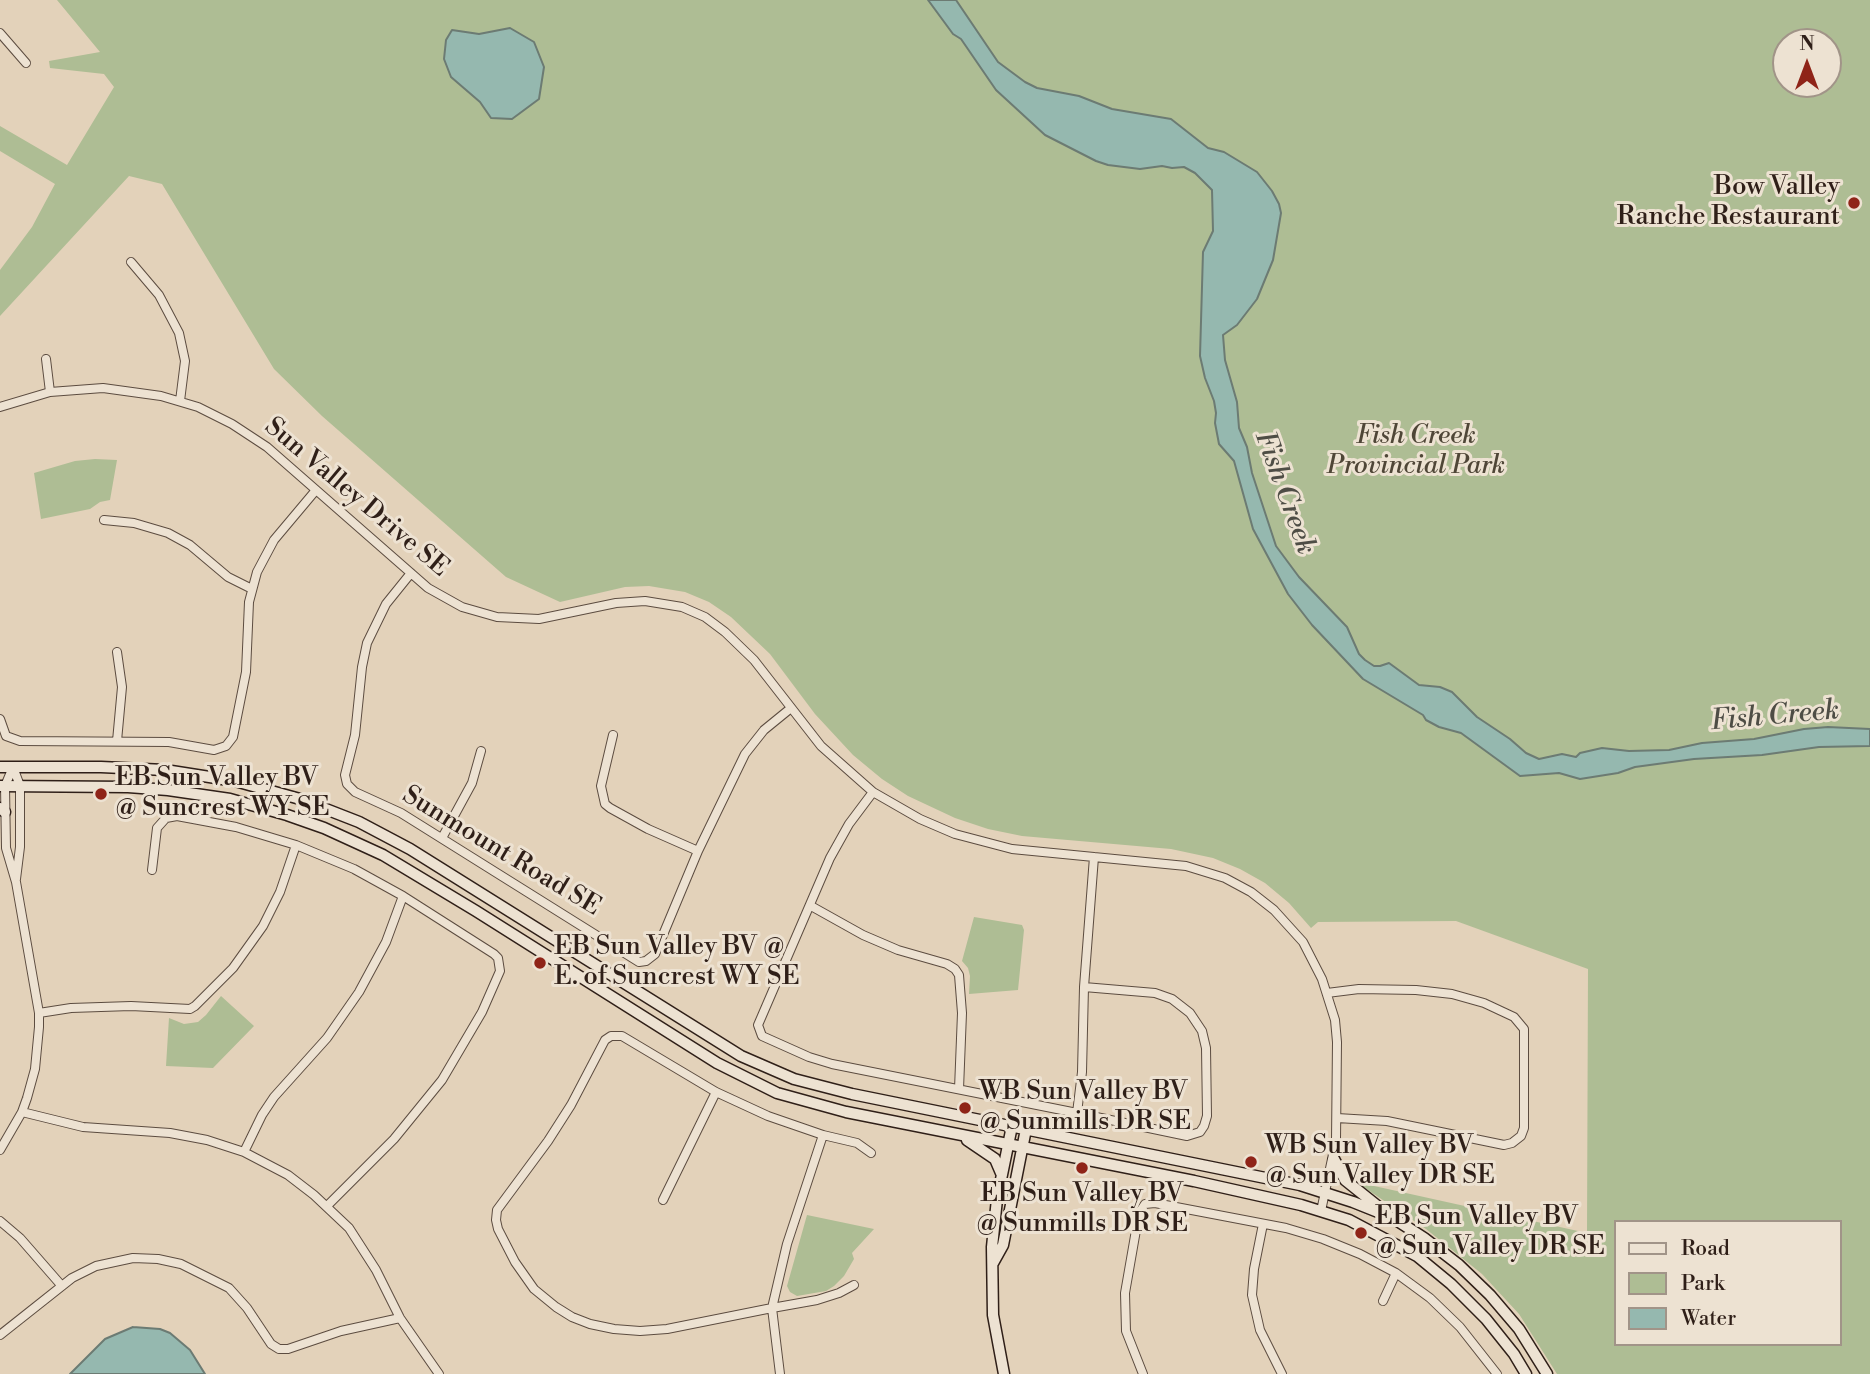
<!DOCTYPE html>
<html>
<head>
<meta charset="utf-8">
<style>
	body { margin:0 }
	#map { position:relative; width:1870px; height:1374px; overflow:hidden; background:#e3d2ba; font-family:"Libre Bodoni",serif }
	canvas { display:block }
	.legend { position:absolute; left:1614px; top:1220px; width:228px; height:126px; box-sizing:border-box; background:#ede2d2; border:2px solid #a19488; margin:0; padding:9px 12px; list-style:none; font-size:21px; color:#2f1f18 }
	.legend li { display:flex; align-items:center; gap:14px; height:35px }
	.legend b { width:35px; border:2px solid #a19488 }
	.north { position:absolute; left:1772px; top:28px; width:70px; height:70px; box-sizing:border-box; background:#ede2d2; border:2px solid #a19488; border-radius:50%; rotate:0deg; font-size:19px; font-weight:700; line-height:28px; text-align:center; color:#2f1f18 }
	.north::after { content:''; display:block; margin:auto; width:24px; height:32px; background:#8f2418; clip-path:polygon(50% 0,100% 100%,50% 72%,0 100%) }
</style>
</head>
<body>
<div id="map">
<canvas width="1870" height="1374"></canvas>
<ul class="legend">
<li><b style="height:9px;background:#ede2d2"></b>Road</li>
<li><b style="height:19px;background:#aebd94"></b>Park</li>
<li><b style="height:19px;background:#95b8af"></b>Water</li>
</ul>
<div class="north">N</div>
</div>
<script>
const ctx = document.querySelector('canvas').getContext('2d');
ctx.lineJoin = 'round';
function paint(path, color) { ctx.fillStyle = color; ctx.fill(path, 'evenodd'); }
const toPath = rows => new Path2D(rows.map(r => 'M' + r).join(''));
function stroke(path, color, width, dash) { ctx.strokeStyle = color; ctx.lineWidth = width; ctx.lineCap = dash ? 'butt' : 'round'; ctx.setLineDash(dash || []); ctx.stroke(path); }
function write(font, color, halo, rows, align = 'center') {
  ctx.font = font + ' "Libre Bodoni",serif'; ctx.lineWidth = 6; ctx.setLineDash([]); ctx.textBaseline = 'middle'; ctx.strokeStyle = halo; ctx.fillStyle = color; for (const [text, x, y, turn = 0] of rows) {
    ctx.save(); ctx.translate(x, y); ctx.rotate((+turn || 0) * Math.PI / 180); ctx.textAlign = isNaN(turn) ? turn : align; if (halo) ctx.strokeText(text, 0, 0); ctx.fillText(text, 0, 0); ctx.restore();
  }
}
const green = toPath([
	[57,0,1870,0,1870,1374,1557,1374,1519,1314,1482,1274,1426,1229,1356,1182,1587,1233,1588,969,1456,921,1318,922,1311,928,1289,903,1265,883,1240,869,1213,858,1171,849,1022,836,988,829,955,818,908,796,882,779,853,755,815,714,770,654,731,617,709,602,685,592,649,586,625,587,560,602,506,577,322,416,274,369,162,184,129,176,0,316,0,270,32,227,55,184,0,151,0,126,67,165,114,87,104,74,50,68,49,61,100,52],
	[1786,42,1828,42,1828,84,1786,84],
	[1616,1222,1840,1222,1840,1344,1616,1344],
	[95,459,117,460,110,500,100,502,90,509,41,519,34,473,75,461],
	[974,917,1022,925,1024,930,1018,990,969,994,970,976,968,968,962,961],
	[221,996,254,1026,213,1068,166,1066,169,1018,184,1024,198,1022,206,1015],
	[807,1215,874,1229,852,1253,854,1259,844,1276,834,1286,826,1291,797,1296,790,1292,787,1286]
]);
const water = toPath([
	[928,0,956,0,998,62,1025,82,1037,88,1079,96,1112,109,1171,119,1208,148,1224,152,1257,172,1272,191,1279,204,1281,213,1273,260,1257,299,1237,325,1223,335,1225,360,1237,402,1239,428,1247,447,1252,473,1276,546,1299,577,1347,627,1359,654,1365,660,1374,666,1380,666,1389,663,1419,685,1440,687,1452,692,1477,717,1510,739,1526,753,1539,759,1562,754,1576,757,1580,753,1602,748,1629,751,1669,750,1702,743,1754,739,1804,729,1828,727,1870,729,1870,746,1819,747,1762,755,1694,759,1635,767,1618,773,1580,779,1559,773,1520,776,1461,733,1439,727,1426,720,1423,715,1363,679,1312,625,1288,594,1253,529,1234,461,1219,444,1215,423,1216,413,1214,401,1205,378,1200,356,1203,252,1213,231,1212,190,1195,173,1184,167,1172,168,1162,166,1140,169,1108,165,1096,161,1045,135,996,90,961,39,953,34,928,0],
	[510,28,534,42,544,67,539,99,512,119,491,118,480,102,451,77,444,59,446,40,452,30,479,34,510,28],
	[133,1327,160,1329,170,1333,190,1350,205,1374,70,1374,105,1339,133,1327]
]);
const street = toPath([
	[0,33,26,63],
	[131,262,159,295,179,333,185,361,180,401],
	[46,359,50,392],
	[0,407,50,392,103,388,161,396,198,407,232,424,267,447,428,588,462,607,497,617,539,619,616,603,645,601,682,607,705,617,725,632,754,660,821,746,873,792,920,819,955,834,1012,849,1186,866,1225,878,1251,892,1274,910,1303,942,1322,979,1335,1020,1337,1042,1336,1140,1321,1211],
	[104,520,134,523,168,533,190,545,228,577,252,589],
	[411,573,386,604,367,643,362,667,355,735,345,775,347,784,355,792,401,813,639,962,646,961,655,954,698,851,745,754,764,730,791,708],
	[117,652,122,687,117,741],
	[0,719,6,736,20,741,169,742,214,750,226,746,233,737,246,672,249,602,257,572,274,540,316,490],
	[613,735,601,786,605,804,610,808,648,829,698,851],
	[13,767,20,786,20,847,16,879],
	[873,792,849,824,830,858,758,1025,762,1036,809,1057,832,1064,1077,1113,1082,1072,1084,987,1094,857],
	[442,838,472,783,481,751],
	[152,870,157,828,166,818,177,816,236,827,296,845,354,869,403,896,494,954,498,958,500,971,482,1012,442,1080,394,1139,327,1206],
	[811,906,863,935,898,950,947,964,955,969,959,975,962,1013,959,1089],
	[1327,993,1359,989,1416,990,1452,994,1484,1003,1514,1017,1524,1029,1524,1128,1521,1136,1512,1143,1504,1145,1387,1121,1337,1118],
	[39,1013,71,1008,131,1006,190,1009,195,1006,233,968,263,926,280,892,296,845],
	[22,1112,83,1127,170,1133,207,1140,244,1152,288,1175,314,1195,349,1228,376,1270,400,1318,439,1374],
	[1077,1113,1187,1136,1200,1132,1204,1126,1207,1116,1206,1048,1202,1031,1190,1013,1172,999,1155,993,1084,987],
	[823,1135,857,1143,871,1153],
	[0,1150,22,1112,27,1098,35,1069,39,1027,39,1013,16,882,6,848,5,786,13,767],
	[244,1152,262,1115,274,1097,327,1038,359,992,386,942,403,896],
	[663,1200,716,1092],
	[0,1221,20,1238,61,1285],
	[1263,1224,1254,1269,1252,1295,1260,1330,1282,1374],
	[1383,1301,1396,1273],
	[0,1335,72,1278,96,1266,133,1258,158,1259,181,1264,229,1288,247,1308,271,1344,279,1349,288,1349,341,1331,400,1318],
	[780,1374,772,1308,787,1244,823,1135,768,1116,716,1092,622,1036,611,1036,605,1040,571,1105,548,1141,497,1210,496,1220,498,1229,515,1262,534,1289,556,1307,572,1317,590,1324,614,1329,640,1331,667,1329,772,1308,817,1300,839,1293,854,1285],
	[1143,1374,1126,1331,1125,1293,1139,1213,1145,1204,1155,1203,1286,1228,1323,1239,1360,1254,1396,1273,1430,1298,1460,1327,1497,1374]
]);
const secondary = toPath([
	[0,767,101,767,165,770,235,781,300,799,359,822,410,849,741,1056,794,1079,852,1094,1300,1185,1353,1202,1393,1218,1424,1238,1459,1265,1490,1295,1519,1329,1547,1374],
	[0,786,128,787,168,790,230,799,287,815,324,828,383,855,476,911,717,1063,777,1093,846,1112,1194,1181,1301,1205,1349,1220,1417,1256,1451,1284,1486,1319,1514,1354,1526,1374],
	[0,808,5,812],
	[967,1140,995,1159,1001,1173],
	[1334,1159,1345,1180,1385,1212],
	[993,1263,1003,1245,1026,1129],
	[1004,1374,993,1315,992,1247,997,1199,1012,1126]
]);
const markers = [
	[1854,203,7,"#8f2418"],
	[101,794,7,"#8f2418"],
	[540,963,7,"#8f2418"],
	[965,1108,7,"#8f2418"],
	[1251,1162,7,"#8f2418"],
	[1082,1168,7,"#8f2418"],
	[1361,1233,7,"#8f2418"]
];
const poiNames = [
	["Bow Valley",1840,188,"right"],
	["Ranche Restaurant",1840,218,"right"],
	["EB Sun Valley BV",115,779],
	["@ Suncrest WY SE",115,809],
	["EB Sun Valley BV @",554,948],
	["E. of Suncrest WY SE",554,978],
	["WB Sun Valley BV",979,1093],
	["@ Sunmills DR SE",979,1123],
	["WB Sun Valley BV",1265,1147],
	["@ Sun Valley DR SE",1265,1177],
	["EB Sun Valley BV",1082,1195,"center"],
	["@ Sunmills DR SE",1082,1225,"center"],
	["EB Sun Valley BV",1375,1218],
	["@ Sun Valley DR SE",1375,1248]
];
const parkNames = [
	["Fish Creek",1416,437],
	["Provincial Park",1416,467]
];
const streetNames = [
	["Sun Valley Drive SE",356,498,40],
	["Sunmount Road SE",501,852,31]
];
const waterNames = [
	["Fish Creek",1284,493,70],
	["Fish Creek",1775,717,-5]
];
paint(green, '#aebd94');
paint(water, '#95b8af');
stroke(water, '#6c7b73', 2);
stroke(street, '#5c4c40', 10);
stroke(secondary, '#2f1f18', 13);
stroke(street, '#ede2d2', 8);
stroke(secondary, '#ede2d2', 10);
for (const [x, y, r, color] of markers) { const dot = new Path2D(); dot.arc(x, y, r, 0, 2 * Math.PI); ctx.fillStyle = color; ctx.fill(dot); stroke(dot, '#ede2d2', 2.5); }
write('26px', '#2f1f18', '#ede2d2', poiNames, 'left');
write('italic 26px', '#4f4637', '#ede2d2', parkNames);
write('26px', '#2f1f18', '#ede2d2', streetNames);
write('italic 28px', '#4e4d45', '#ede2d2', waterNames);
</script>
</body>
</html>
